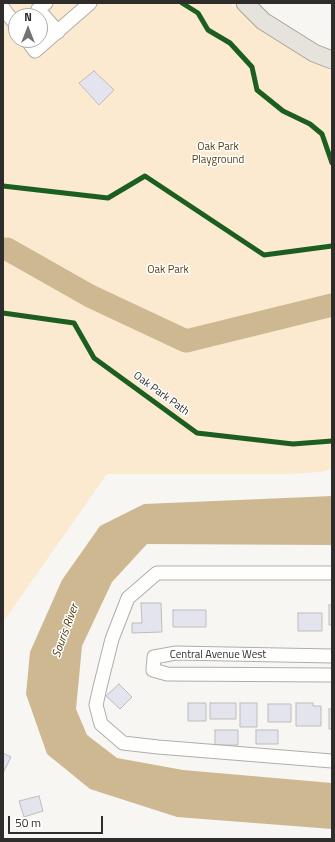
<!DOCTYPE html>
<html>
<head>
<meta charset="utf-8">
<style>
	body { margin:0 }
	#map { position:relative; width:335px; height:842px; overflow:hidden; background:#f8f6f3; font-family:"Titillium Web",sans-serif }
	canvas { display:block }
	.frame { position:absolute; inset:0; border:4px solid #2e2d2b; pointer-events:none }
	.north { position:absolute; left:8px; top:8px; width:40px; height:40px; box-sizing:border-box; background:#fff; border:1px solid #ababaa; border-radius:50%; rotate:0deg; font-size:11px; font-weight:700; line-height:16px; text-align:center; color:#2e2d2b }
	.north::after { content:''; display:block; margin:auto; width:14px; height:18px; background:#757371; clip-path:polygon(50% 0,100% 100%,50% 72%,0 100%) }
	.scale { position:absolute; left:8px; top:816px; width:95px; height:18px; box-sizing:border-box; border:2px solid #2e2d2b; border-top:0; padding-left:5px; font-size:12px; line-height:14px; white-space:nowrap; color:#2e2d2b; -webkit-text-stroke:3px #fff; paint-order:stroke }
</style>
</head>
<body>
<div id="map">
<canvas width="335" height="842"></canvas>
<div class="frame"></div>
<div class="north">N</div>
<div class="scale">50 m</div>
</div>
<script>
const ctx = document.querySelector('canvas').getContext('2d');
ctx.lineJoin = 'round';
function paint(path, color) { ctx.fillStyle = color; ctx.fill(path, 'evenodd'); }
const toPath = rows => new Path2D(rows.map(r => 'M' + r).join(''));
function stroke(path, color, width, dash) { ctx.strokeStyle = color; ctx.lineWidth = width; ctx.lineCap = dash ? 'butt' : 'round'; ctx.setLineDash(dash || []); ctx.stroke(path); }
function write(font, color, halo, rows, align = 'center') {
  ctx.font = font + ' "Titillium Web",sans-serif'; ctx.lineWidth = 3; ctx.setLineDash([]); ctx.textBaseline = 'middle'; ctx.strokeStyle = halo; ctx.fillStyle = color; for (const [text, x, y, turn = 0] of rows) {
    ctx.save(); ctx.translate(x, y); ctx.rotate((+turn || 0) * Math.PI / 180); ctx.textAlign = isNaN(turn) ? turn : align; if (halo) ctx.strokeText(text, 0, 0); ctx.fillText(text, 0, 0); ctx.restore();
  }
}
const green = toPath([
	[3,3,229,3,332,72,332,469,320,472,289,474,107,474,3,622],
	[16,16,40,16,40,40,16,40]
]);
const water = toPath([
	[332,496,332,545,147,544,112,582,82,646,76,709,87,735,117,758,183,770,332,783,332,829,177,817,90,789,47,754,26,694,30,652,62,580,100,526,144,504]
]);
const river = toPath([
	[3,249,7,249,90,296,186,341,332,305]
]);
const building = toPath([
	[94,71,114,90,99,105,79,83,94,71],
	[141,603,161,603,162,632,132,633,132,623,142,623,141,603],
	[329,605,332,605,332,625,329,625,329,605],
	[173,610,206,610,206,627,173,627,173,610],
	[298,613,322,613,322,631,298,631,298,613],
	[119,684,132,697,120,709,106,696,119,684],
	[188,703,206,703,206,721,188,721,188,703],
	[210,703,236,703,236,719,210,719,210,703],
	[240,703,257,703,257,727,240,727,240,703],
	[296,703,313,703,313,706,321,706,321,726,296,726,296,703],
	[268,704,291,704,291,722,268,722,268,704],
	[329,709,332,709,332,729,329,729,329,709],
	[215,730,238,730,238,745,215,745,215,730],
	[256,730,278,730,278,744,256,744,256,730],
	[3,753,11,757,3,773,3,753],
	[39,796,43,811,24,817,19,801,39,796]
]);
const minor = toPath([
	[46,3,38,9,58,32],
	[3,8,16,25],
	[27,40,35,51,90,3],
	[332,573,157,573,128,598,112,639,100,687,96,705,101,724,123,743,158,747,332,761],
	[332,656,176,653,154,657,153,670,167,674,332,675]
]);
const major = toPath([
	[245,3,263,21,314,53,332,60]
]);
const cycleway = toPath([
	[182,3,198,13,208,30,230,43,252,67,257,90,283,111,310,124,322,134,332,163],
	[3,186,108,198,145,176,264,255,332,246],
	[3,313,74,323,94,358,197,433,293,444,332,441]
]);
const parkNames = [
	["Oak Park",218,147],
	["Playground",218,160],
	["Oak Park",168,270]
];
const streetNames = [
	["Oak Park Path",161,394,36],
	["Central Avenue West",218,655]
];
const waterNames = [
	["Souris River",66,631,-70]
];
paint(green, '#fbeacf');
paint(water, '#cdb891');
stroke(river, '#cdb891', 23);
paint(building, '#e4e4ee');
stroke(building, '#bebdbc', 1);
stroke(minor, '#afaeac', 15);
stroke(major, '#a9a398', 19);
stroke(minor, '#fefefd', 13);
stroke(major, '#e6e2dc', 17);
stroke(cycleway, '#1b5e20', 5);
write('11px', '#553f14', '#fff', parkNames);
write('11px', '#2e2d2b', '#fff', streetNames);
write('italic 12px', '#513b0f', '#fff', waterNames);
</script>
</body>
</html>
